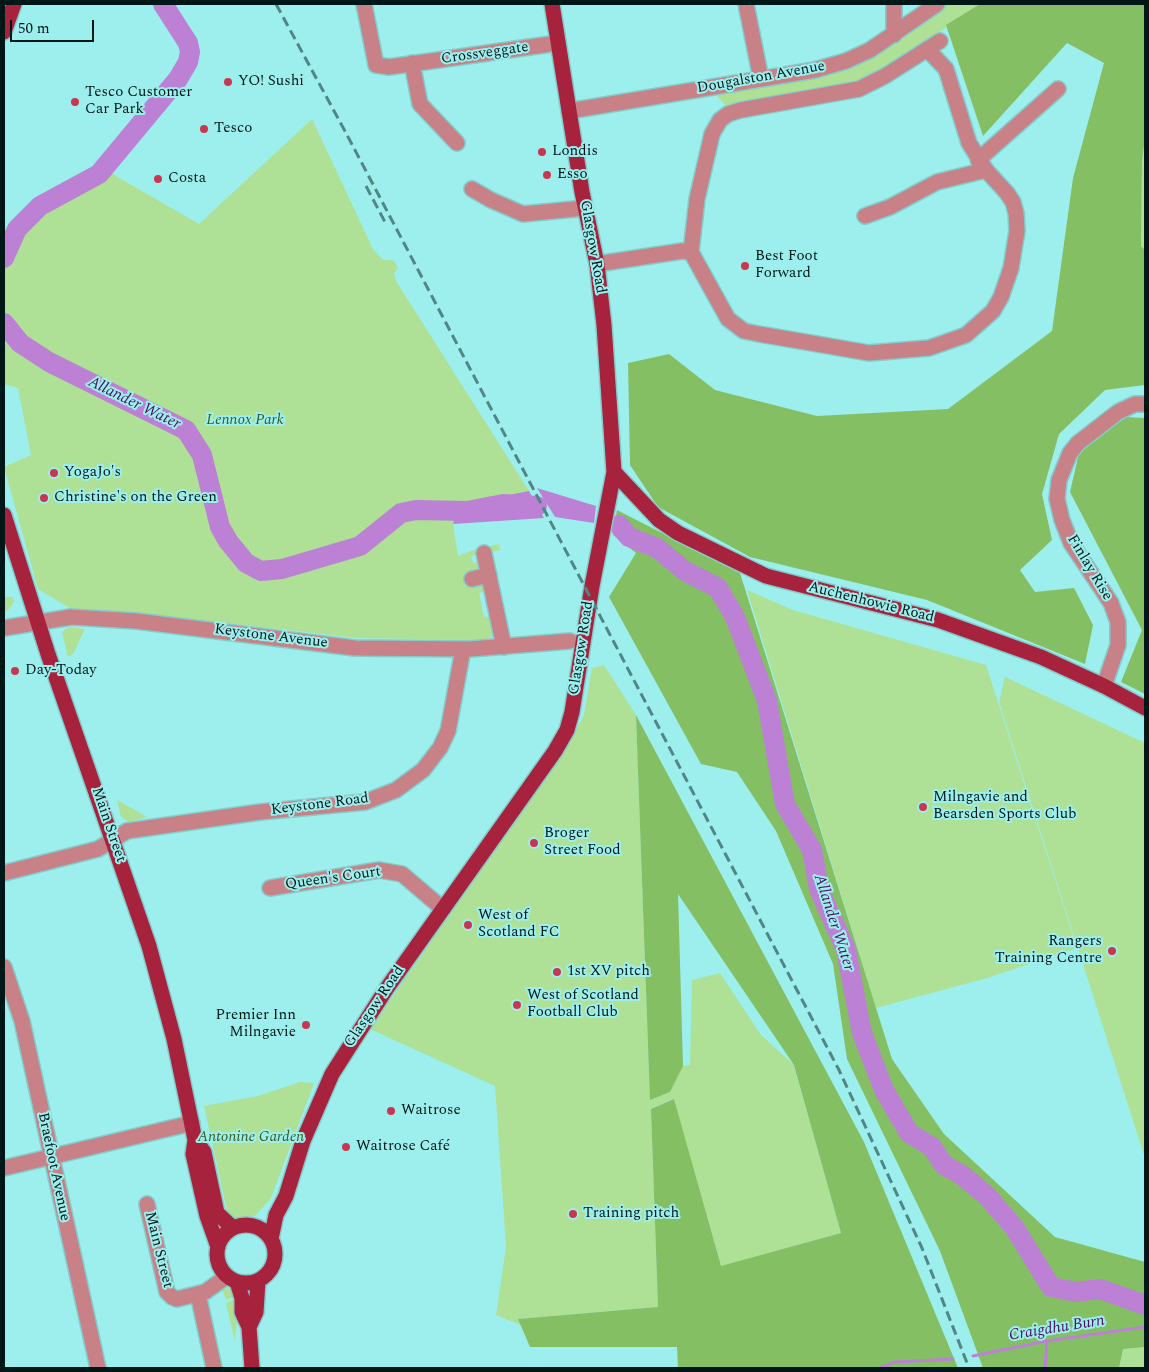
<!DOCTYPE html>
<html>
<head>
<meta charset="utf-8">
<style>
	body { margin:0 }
	#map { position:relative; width:1149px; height:1372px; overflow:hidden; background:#9defee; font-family:Spectral,serif }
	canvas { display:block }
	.frame { position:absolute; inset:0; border:5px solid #001717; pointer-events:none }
	.scale { position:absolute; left:10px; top:20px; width:84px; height:22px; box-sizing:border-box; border:2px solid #001717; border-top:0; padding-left:6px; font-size:15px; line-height:18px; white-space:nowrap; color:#001717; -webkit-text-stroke:4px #9defee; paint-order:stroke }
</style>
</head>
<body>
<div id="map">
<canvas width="1149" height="1372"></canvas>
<div class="frame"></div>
<div class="scale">50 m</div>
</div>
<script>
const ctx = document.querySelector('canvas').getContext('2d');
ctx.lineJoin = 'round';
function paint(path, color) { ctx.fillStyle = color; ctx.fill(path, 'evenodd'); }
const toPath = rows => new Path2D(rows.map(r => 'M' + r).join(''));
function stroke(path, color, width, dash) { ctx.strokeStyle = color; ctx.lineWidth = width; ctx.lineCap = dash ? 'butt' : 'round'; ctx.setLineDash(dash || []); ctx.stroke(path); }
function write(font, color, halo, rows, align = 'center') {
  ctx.font = font + ' Spectral,serif'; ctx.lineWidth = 4; ctx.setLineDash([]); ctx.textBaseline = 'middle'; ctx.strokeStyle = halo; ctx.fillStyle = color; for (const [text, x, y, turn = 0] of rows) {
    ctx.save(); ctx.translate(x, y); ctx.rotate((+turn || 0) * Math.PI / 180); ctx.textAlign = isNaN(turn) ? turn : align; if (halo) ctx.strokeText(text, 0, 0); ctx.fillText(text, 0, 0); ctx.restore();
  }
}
const green = toPath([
	[947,4,980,4,876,76,843,89,727,107,716,95,818,76],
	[312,119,373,249,383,260,393,260,398,268,394,273,396,281,529,491,458,505,453,524,458,556,474,550,499,544,500,550,471,556,473,563,481,562,479,570,482,583,488,591,479,593,484,617,490,616,493,636,488,640,357,638,218,622,71,609,38,589,4,467,31,455,18,388,4,384,4,246,24,211,109,172,199,224],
	[1145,138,1145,250,1141,246,1142,161],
	[747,590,793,610,986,665,1077,948,987,978,876,1008],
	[4,597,13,597,14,602,10,608,4,613],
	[69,627,85,629,73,654,68,657,62,632],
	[604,665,636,715,650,1100,670,1092,683,1066,690,1065,692,980,720,973,761,1035,794,1065,841,1233,721,1267,673,1099,651,1109,658,1307,519,1319,521,1325,496,1315,506,1247,495,1086,370,1029,569,744,584,715,592,668],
	[1005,677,1145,743,1145,1158,999,702],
	[117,800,147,817,129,822,121,817],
	[300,1082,314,1083,271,1198,256,1215,245,1219,232,1217,227,1211,204,1106,258,1096],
	[230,1288,236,1296,226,1300,222,1289],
	[232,1300,237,1300,238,1308,235,1341,226,1304],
	[1145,1347,1145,1368,1119,1368,1123,1349]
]);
const forest = toPath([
	[980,4,1145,4,1145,138,1142,161,1141,246,1145,250,1145,385,1105,390,1059,434,1042,494,1052,540,1020,570,1035,592,1074,588,1093,625,1085,664,927,600,750,557,658,507,630,465,628,363,669,354,715,390,817,416,948,409,1052,331,1073,178,1104,63,1067,43,983,136,946,25],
	[1126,417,1145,418,1145,694,1121,682,1142,630,1070,492,1079,453],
	[617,510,740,573,892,1059,944,1134,1055,1237,1145,1262,1145,1347,1123,1349,1119,1368,983,1368,940,1251,847,1059,833,964,776,831,737,772,701,764,609,597,636,553,613,535],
	[636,715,864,1142,958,1368,678,1368,677,1347,530,1347,518,1319,658,1307,651,1109,674,1099,721,1266,841,1233,794,1065,678,894,683,1066,670,1092,650,1100]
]);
const water = toPath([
	[537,488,596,506,594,523,555,517],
	[529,491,544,518,453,524,458,505]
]);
const stream = toPath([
	[973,1356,1047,1341,1145,1327],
	[880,1368,895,1362,953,1359],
	[1045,1368,1047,1341]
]);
const river = toPath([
	[4,258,17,229,40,206,99,174,178,79,188,62,190,52,188,43,163,4],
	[4,323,20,343,49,362,186,430,202,455,220,527,228,541,246,563,261,571,282,569,360,546,401,513,416,510,467,511,503,504,537,506],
	[619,525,629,537,657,548,685,571,718,588,735,617,767,701,785,804,812,850,819,889,846,950,862,1033,884,1090,909,1133,932,1147,944,1165,962,1175,987,1196,1014,1227,1051,1287,1076,1292,1100,1289,1145,1305]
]);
const minor = toPath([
	[364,4,376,65,389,67,558,43],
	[746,4,761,79],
	[894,4,894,35],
	[412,63,420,104,457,143],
	[569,111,815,70,846,61,870,50,937,4],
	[978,160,1058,89],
	[472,189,491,200,523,214,585,208],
	[865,216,890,207,937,182,986,170],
	[691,252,697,199,712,134,720,120,728,114,741,110,859,89,885,76,940,41],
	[597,264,682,251,691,252,728,319,744,331,759,334,869,353,929,348,966,335,993,311,1001,297,1011,268,1017,231,1016,213,1013,202,1007,193,986,170,969,143,946,69,927,49],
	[484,553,504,647],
	[472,579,489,575],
	[4,628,71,617,136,621,355,648,470,649,570,641],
	[1104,686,1118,645,1118,622,1111,603,1071,543,1062,520,1057,499,1059,480,1070,453,1078,443,1118,412,1135,404,1145,404],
	[4,873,98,849,127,831,260,812,365,802,396,790,423,770,440,748,448,731,463,649],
	[270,888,379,870,402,874,443,909],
	[4,967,22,1021,98,1368],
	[4,1168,192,1123],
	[147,1204,167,1292,172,1297,177,1299,205,1292,226,1277],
	[198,1294,214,1368]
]);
const major = toPath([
	[4,32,14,4],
	[614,472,659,520,678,533,766,576,938,620,1041,657,1104,686,1145,708],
	[4,515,48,654,149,946,174,1039,195,1140,204,1152,217,1213,233,1228],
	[195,1140,193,1154,207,1216,218,1247],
	'217 1254a29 29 0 1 1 58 0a29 29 0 1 1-58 0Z',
	[271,1239,276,1215,286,1196,303,1141,332,1074,387,988,555,751,567,730,572,712,592,586,614,472,604,325,597,264,582,192,552,4],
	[237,1282,242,1298,242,1312,249,1327,252,1368],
	[249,1327,256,1312,258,1281]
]);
const rail = toPath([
	[276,4,346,133,839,1070,922,1248,969,1368],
	[366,186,386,224]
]);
const markers = [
	[228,82,5,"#c73750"],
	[75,102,5,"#c73750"],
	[204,129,5,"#c73750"],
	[542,152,5,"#c73750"],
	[547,175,5,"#c73750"],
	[158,179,5,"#c73750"],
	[745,266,5,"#c73750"],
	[54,473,5,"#c73750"],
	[44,498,5,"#c73750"],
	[15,671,5,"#c73750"],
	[923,807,5,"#c73750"],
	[534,843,5,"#c73750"],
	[468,925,5,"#c73750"],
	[1112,951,5,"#c73750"],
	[557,972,5,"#c73750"],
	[517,1005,5,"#c73750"],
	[306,1025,5,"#c73750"],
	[391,1111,5,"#c73750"],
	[346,1147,5,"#c73750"],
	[573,1214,5,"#c73750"]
];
const streetNames = [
	["Crossveggate",485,54,-8],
	["Dougalston Avenue",761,78,-10],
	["Glasgow Road",592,247,80],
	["Finlay Rise",1089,568,59],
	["Auchenhowie Road",871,603,14],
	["Keystone Avenue",271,637,7],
	["Glasgow Road",582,648,-81],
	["Keystone Road",320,805,-7],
	["Main Street",108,825,71],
	["Queen's Court",333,879,-8],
	["Glasgow Road",375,1007,-56],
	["Braefoot Avenue",53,1167,78],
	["Main Street",158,1250,76]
];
const poiNames = [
	["YO! Sushi",238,82],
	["Tesco Customer",85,93],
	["Car Park",85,110],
	["Tesco",214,129],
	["Londis",552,152],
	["Esso",557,175],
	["Costa",168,179],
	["Best Foot",755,257],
	["Forward",755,274],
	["YogaJo's",64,473],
	["Christine's on the Green",54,498],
	["Day-Today",25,671],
	["Milngavie and",933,798],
	["Bearsden Sports Club",933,815],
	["Broger",544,834],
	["Street Food",544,851],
	["West of",478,916],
	["Scotland FC",478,933],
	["Rangers",1102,942,"right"],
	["Training Centre",1102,959,"right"],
	["1st XV pitch",567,972],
	["West of Scotland",527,996],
	["Football Club",527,1013],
	["Premier Inn",296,1016,"right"],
	["Milngavie",296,1033,"right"],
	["Waitrose",401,1111],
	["Waitrose Café",356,1147],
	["Training pitch",583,1214]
];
const parkNames = [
	["Lennox Park",245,421],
	["Antonine Garden",251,1138]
];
const waterNames = [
	["Allander Water",134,404,26],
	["Allander Water",833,923,72],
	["Craigdhu Burn",1057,1329,-9]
];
paint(green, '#aee095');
paint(forest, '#84bf64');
paint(water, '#bc80d5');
stroke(stream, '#bc80d5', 3);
stroke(river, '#bc80d5', 20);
stroke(minor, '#84cccc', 18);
stroke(major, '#84cccc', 18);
stroke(minor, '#c88186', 15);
stroke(major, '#a7223d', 15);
stroke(rail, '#518686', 3, [10, 5]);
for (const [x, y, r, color] of markers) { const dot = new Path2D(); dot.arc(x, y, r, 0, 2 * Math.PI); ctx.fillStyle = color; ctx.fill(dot); stroke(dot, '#9defee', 2); }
write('15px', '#001717', '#9defee', streetNames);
write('15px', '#001717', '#9defee', poiNames, 'left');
write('italic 15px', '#355b1d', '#9defee', parkNames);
write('italic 16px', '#4b115f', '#9defee', waterNames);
</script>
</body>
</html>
